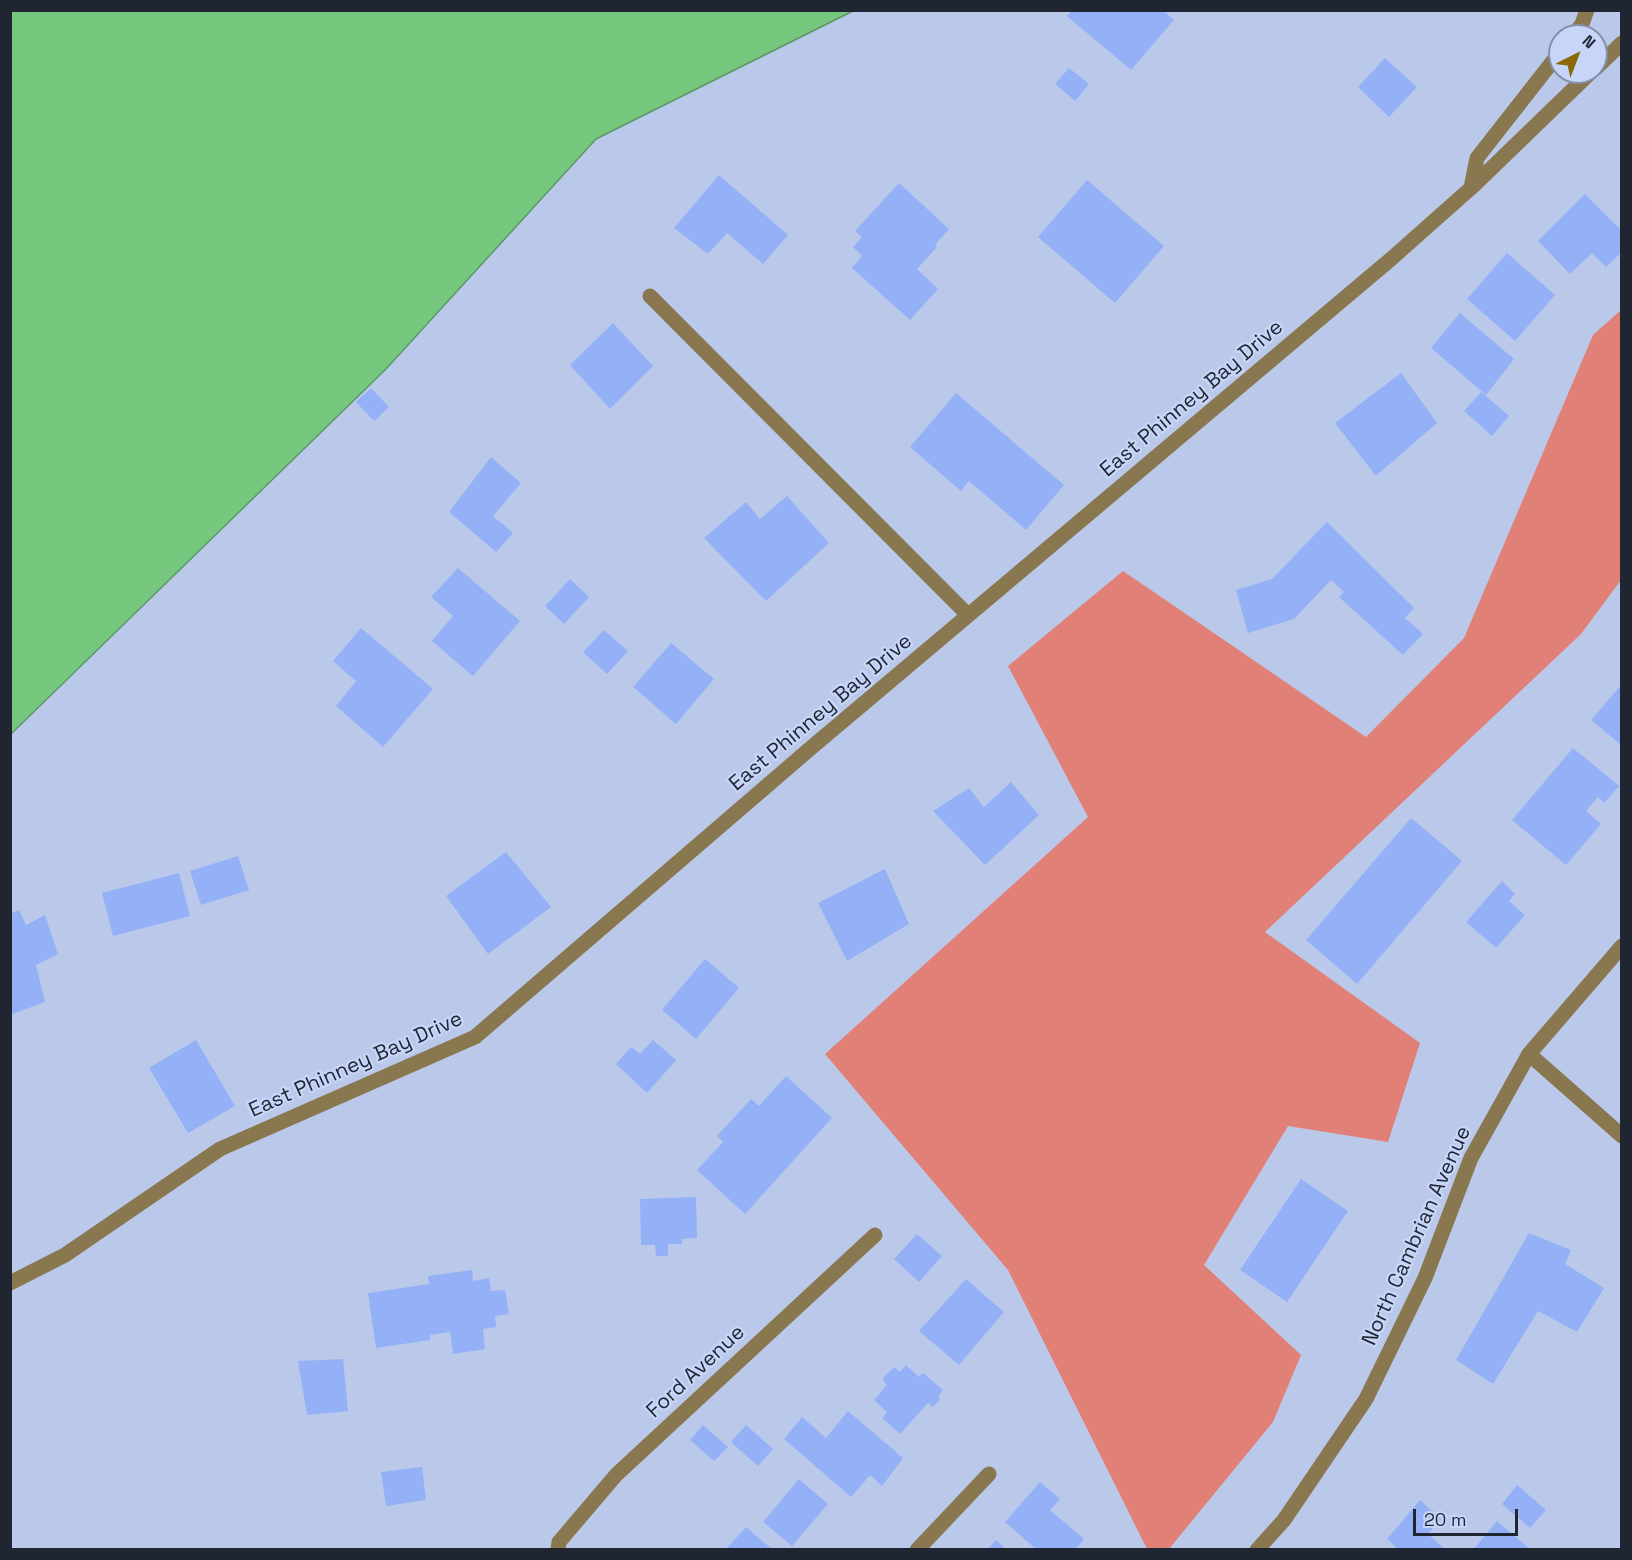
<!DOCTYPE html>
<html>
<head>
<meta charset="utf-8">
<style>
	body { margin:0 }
	#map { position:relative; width:1632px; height:1560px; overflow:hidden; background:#bac9ea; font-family:"Space Grotesk",sans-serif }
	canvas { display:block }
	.frame { position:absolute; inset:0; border:12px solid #1f2531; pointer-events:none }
	.north { position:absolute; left:1548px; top:24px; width:60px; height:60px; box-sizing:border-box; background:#c7d6f8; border:2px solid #848fa8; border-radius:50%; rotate:42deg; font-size:16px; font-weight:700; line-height:24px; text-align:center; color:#1f2531 }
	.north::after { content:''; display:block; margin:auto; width:21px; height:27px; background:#8a6908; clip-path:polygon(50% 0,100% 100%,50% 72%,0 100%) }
	.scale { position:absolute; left:1413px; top:1509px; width:105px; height:27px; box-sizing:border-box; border:3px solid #1f2531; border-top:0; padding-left:8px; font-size:18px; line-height:21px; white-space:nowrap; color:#1f2531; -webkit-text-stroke:4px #c7d6f8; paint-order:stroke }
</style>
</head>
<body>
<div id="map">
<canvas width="1632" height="1560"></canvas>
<div class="frame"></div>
<div class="north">N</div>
<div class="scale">20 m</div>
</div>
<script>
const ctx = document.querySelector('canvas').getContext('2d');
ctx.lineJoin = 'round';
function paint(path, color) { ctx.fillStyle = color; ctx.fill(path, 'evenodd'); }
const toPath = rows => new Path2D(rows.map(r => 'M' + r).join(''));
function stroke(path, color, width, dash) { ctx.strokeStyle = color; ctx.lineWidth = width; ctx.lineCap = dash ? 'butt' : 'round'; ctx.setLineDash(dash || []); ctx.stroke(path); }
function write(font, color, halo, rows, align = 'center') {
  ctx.font = font + ' "Space Grotesk",sans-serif'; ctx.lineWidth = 4.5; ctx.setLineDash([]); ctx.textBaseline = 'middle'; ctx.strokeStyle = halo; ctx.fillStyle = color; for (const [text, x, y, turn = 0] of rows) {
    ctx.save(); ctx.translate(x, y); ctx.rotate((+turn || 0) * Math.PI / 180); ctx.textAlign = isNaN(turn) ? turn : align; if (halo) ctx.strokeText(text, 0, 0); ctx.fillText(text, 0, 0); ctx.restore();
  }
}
const green = toPath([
	[1621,310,1621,580,1581,634,1265,932,1420,1043,1388,1142,1288,1126,1204,1265,1301,1355,1273,1422,1169,1549,1147,1549,1008,1270,825,1054,1088,817,1008,666,1123,571,1366,737,1464,638,1593,335]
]);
const water = toPath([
	[11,10,853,10,853,11,596,139,386,369,11,734,11,10]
]);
const building = toPath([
	[1072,10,1163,10,1174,20,1131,70,1067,16],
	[1385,58,1417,87,1389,117,1358,87],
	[1069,68,1089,84,1075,101,1055,84],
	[719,175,788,235,763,264,727,233,708,254,674,228],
	[1087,180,1164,246,1115,303,1038,237],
	[899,183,949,229,935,245,937,247,917,269,938,289,910,320,852,268,862,256,853,247,862,237,855,231],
	[1585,194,1622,231,1622,252,1606,267,1592,253,1570,274,1538,241],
	[1507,253,1555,295,1515,341,1467,299],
	[1460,313,1514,359,1486,395,1431,348],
	[613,323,653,366,610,409,570,365],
	[1401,373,1437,423,1376,476,1335,423],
	[371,388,389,407,374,421,356,402],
	[1481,392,1509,416,1492,436,1464,411],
	[956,393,1064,485,1026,530,969,481,961,491,910,447],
	[491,457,521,483,493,516,513,533,496,552,449,512],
	[787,496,829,543,766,601,704,538,746,502,760,519],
	[1327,522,1414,608,1405,618,1423,634,1403,655,1339,597,1344,592,1331,580,1294,619,1248,633,1236,590,1272,579],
	[458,568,520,621,473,676,432,641,453,616,431,597],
	[570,579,589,597,564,624,545,606],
	[361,628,433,689,383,747,336,706,356,681,333,661],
	[604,630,628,651,607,674,583,652],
	[671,643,714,679,676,724,633,687],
	[1622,684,1622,746,1591,720],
	[1573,748,1619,786,1604,803,1598,797,1586,811,1601,824,1566,865,1512,820],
	[1011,782,1039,815,985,865,933,811,969,788,984,807],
	[1411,818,1462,861,1357,984,1306,940],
	[506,852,551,907,488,954,446,896],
	[238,856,249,890,201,905,190,871],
	[885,869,909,924,847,961,818,903],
	[179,873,190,916,113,936,102,893],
	[1502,881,1515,894,1509,901,1525,915,1496,948,1466,922],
	[19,910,26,925,45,915,58,954,36,965,45,1002,10,1015,10,914],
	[705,959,739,988,696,1039,662,1010],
	[196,1040,235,1106,188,1133,149,1068],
	[653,1040,676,1060,647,1093,616,1064,631,1047,640,1054],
	[786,1076,832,1118,745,1214,697,1170,723,1142,717,1136,751,1099,759,1106],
	[1301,1179,1348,1211,1287,1302,1240,1270],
	[696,1197,697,1238,682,1239,682,1244,668,1244,668,1256,656,1256,655,1245,641,1245,640,1199],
	[1529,1233,1571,1250,1565,1264,1604,1288,1577,1332,1538,1311,1493,1384,1456,1360],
	[917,1234,942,1256,919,1282,894,1259],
	[472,1270,473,1281,489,1278,491,1291,505,1290,509,1314,495,1316,496,1327,483,1329,485,1349,453,1354,450,1332,430,1335,430,1340,376,1348,368,1293,429,1284,428,1276],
	[966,1279,1004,1312,959,1365,919,1331],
	[343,1359,348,1411,307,1415,298,1361],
	[906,1365,919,1377,923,1373,943,1390,938,1396,940,1399,933,1407,928,1403,900,1434,882,1418,887,1412,874,1400,887,1385,882,1379,894,1367,900,1372],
	[848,1411,903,1458,882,1486,870,1475,851,1497,784,1439,802,1417,826,1438],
	[703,1425,728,1447,714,1461,690,1440],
	[746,1425,773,1449,758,1466,731,1442],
	[422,1467,426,1500,386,1506,381,1472],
	[799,1479,828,1504,792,1546,763,1522],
	[1040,1482,1060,1499,1050,1510,1084,1539,1075,1550,1037,1550,1005,1522],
	[1517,1485,1546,1510,1530,1528,1502,1504],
	[1420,1500,1441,1519,1428,1534,1446,1550,1399,1550,1387,1539],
	[1497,1521,1531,1550,1473,1550],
	[746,1527,773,1550,725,1550],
	[996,1540,1007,1550,987,1550]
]);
const minor = toPath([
	[1573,36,1582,24,1587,10],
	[1596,68,1622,43],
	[1471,188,1477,158,1560,52],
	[650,296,968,615],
	[1529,1054,1622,1136],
	[10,1283,65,1255,220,1149,475,1037,812,747,1391,259,1471,188,1591,72],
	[558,1550,559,1542,616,1475,875,1235],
	[917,1550,989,1474],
	[1257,1550,1284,1520,1366,1399,1425,1278,1471,1158,1529,1054,1622,946]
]);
const streetNames = [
	["East Phinney Bay Drive",1192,399,-40],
	["East Phinney Bay Drive",821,713,-40],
	["East Phinney Bay Drive",356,1065,-24],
	["North Cambrian Avenue",1417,1236,-66],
	["Ford Avenue",696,1372,-43]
];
paint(green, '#e18076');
paint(water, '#76c87f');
stroke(water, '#5c9768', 1.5);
paint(building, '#94b1f7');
stroke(minor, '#897750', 15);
write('21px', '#1f2531', '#c7d6f8', streetNames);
</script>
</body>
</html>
